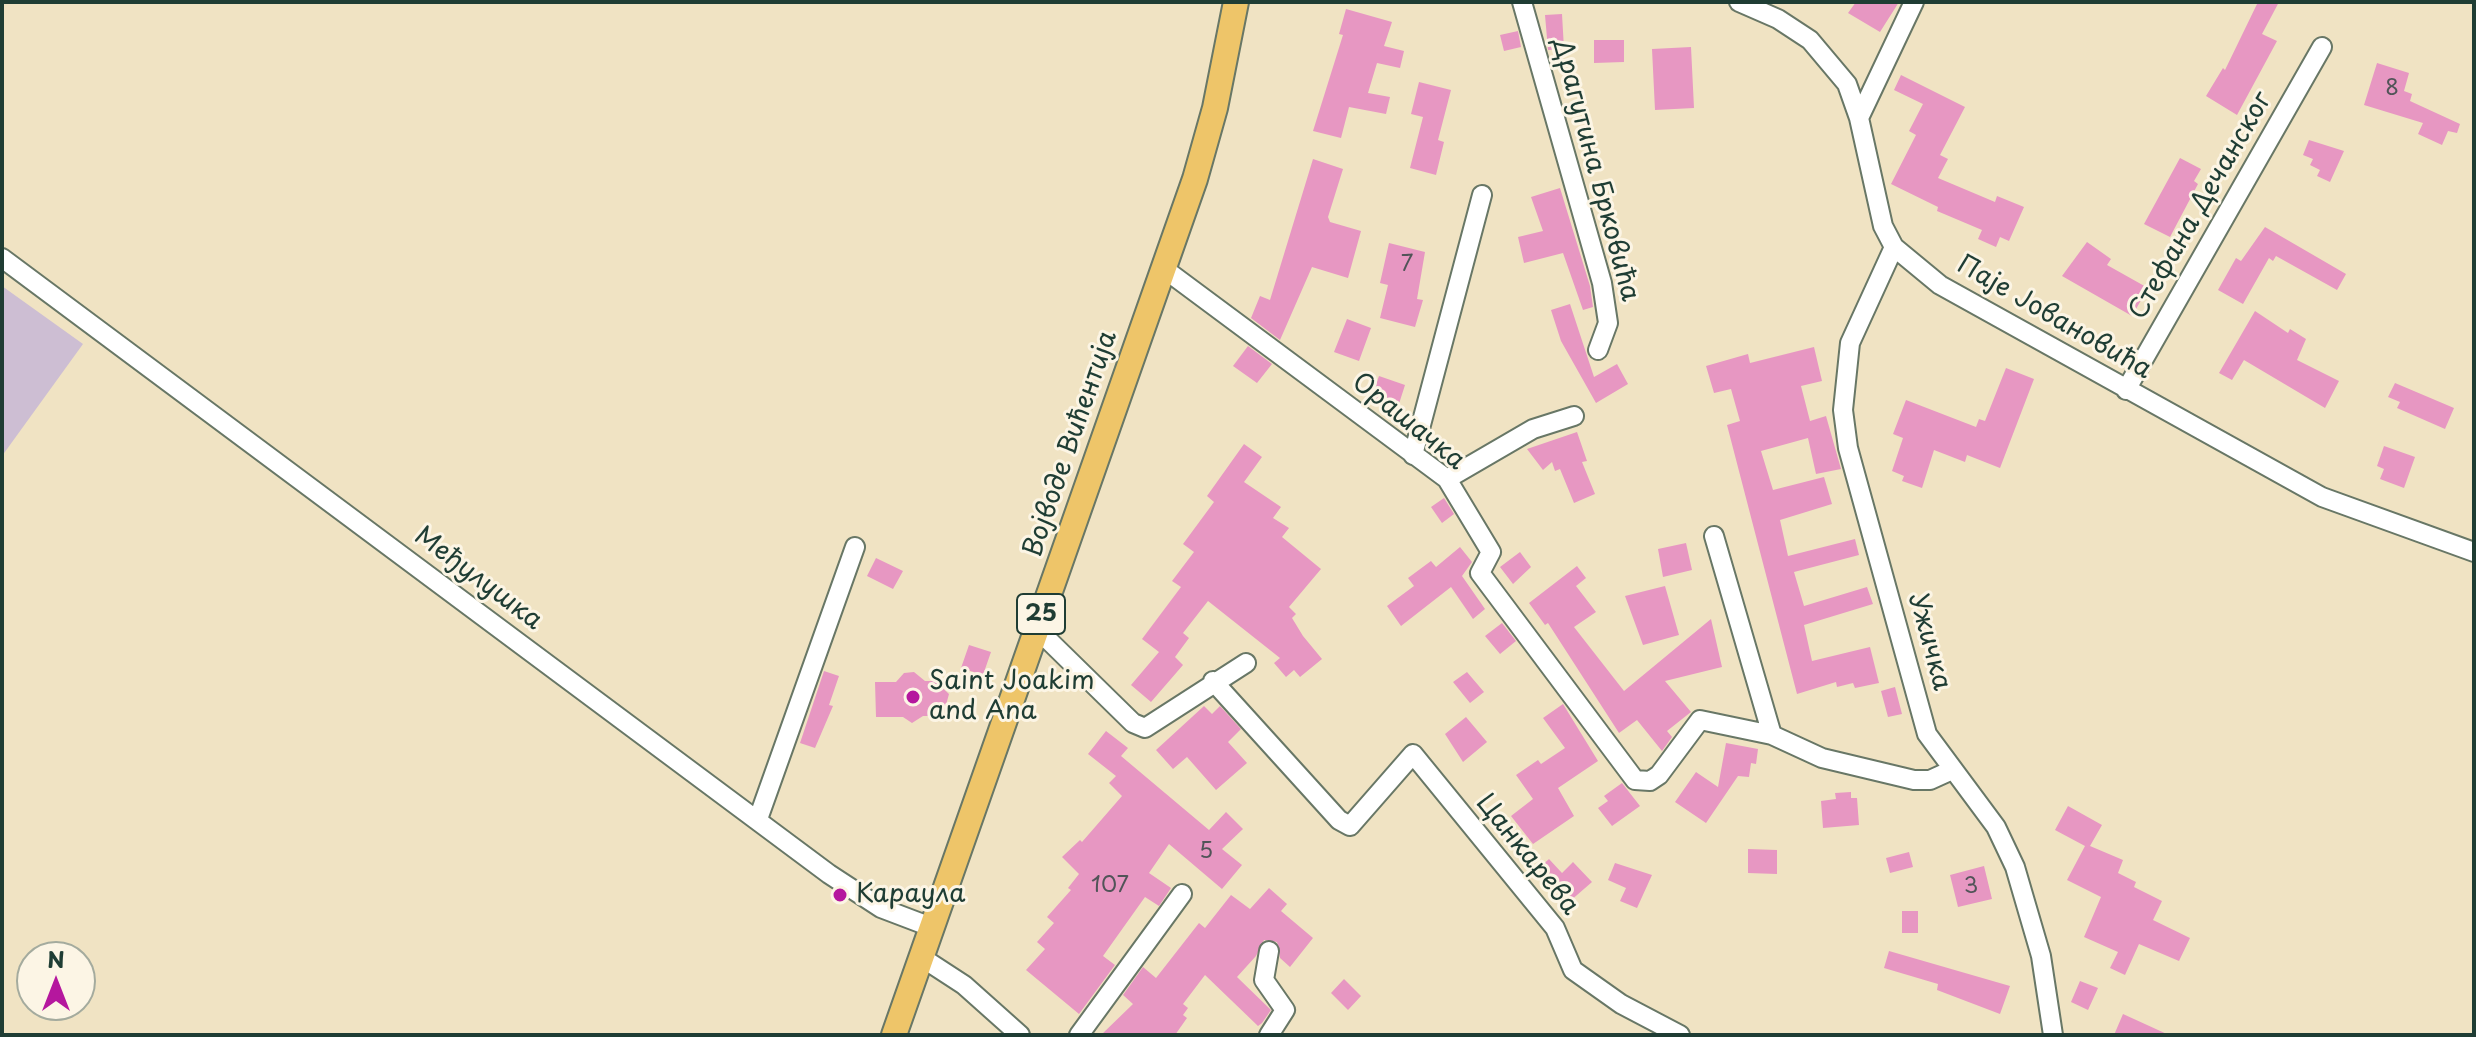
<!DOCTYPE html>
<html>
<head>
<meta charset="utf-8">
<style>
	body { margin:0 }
	#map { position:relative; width:2476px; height:1037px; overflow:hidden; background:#f0e3c3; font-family:"Playpen Sans",sans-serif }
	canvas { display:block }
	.frame { position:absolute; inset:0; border:4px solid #1f3d34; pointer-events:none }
	.north { position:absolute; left:16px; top:941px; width:80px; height:80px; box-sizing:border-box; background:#fcf5e5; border:2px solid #a4ab9e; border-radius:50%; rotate:0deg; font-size:22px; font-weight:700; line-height:32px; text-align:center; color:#1f3d34 }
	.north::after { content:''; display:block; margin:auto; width:28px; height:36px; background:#b5179e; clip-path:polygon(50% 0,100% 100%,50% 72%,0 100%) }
</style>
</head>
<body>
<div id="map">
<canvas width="2476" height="1037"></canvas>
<div class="frame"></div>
<div class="north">N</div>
</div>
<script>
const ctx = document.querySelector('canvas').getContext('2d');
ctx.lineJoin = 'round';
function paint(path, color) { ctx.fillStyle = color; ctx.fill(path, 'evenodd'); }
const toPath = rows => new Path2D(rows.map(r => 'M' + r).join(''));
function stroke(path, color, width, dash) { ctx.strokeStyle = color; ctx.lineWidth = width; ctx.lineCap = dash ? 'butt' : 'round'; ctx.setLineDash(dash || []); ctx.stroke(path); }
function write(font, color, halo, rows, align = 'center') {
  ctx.font = font + ' "Playpen Sans",sans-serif'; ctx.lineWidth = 6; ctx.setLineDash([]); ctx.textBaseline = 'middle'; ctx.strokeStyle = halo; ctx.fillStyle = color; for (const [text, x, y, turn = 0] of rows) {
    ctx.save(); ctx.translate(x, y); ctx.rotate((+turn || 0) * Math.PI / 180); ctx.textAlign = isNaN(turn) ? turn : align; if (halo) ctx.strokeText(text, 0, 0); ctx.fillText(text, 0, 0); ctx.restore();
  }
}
const industrial = toPath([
	[2,286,83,344,2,456]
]);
const building = toPath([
	[1856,2,1899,2,1880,32,1848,13],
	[2258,2,2279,2,2262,34,2277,41,2237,115,2206,96,2223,68,2225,70],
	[1346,9,1392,22,1384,46,1404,51,1400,68,1377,63,1368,93,1390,97,1386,114,1349,107,1341,138,1313,131,1343,35,1339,34],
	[1562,14,1564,49,1548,50,1545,15],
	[1518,31,1521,47,1504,51,1500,35],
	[1594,40,1624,40,1624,62,1594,63],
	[1691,47,1694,108,1655,110,1652,49],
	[2377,63,2409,73,2404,91,2412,94,2410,101,2460,124,2457,133,2448,131,2442,145,2418,134,2423,123,2364,105],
	[1901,75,1965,107,1940,155,1948,159,1938,178,1995,202,1997,196,2024,207,2009,241,2000,237,1996,247,1978,239,1982,230,1937,211,1938,207,1891,184,1916,135,1909,131,1923,104,1894,90],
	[1419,82,1451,90,1438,140,1444,142,1436,175,1410,168,1423,117,1411,114],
	[2309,140,2344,151,2330,182,2317,176,2320,170,2310,165,2313,159,2303,155],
	[2180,158,2201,169,2194,181,2198,184,2170,237,2144,224],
	[1313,159,1343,169,1328,217,1330,222,1361,231,1348,278,1312,267,1280,340,1251,318,1260,296,1270,300],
	[1560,188,1590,286,1593,307,1583,310,1563,253,1524,263,1518,237,1543,231,1531,197],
	[2265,227,2346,274,2337,290,2276,256,2273,261,2269,258,2243,304,2218,290,2236,258,2241,261],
	[2087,242,2111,259,2107,265,2148,288,2132,316,2062,276],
	[1389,243,1425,252,1417,299,1423,300,1415,327,1380,318,1388,285,1380,283],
	[1570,304,1594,377,1617,364,1628,384,1596,403,1561,341,1551,310],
	[2255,311,2288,333,2290,329,2306,339,2297,360,2339,381,2325,408,2244,360,2232,380,2219,373],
	[1347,319,1371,328,1359,361,1334,352],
	[1248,346,1272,364,1257,383,1233,366],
	[1814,347,1822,381,1801,386,1810,421,1826,416,1841,469,1816,474,1808,438,1761,451,1773,490,1824,477,1832,504,1780,520,1788,556,1855,539,1859,555,1794,572,1804,606,1867,587,1873,604,1804,625,1812,661,1870,647,1879,683,1855,688,1853,683,1837,687,1836,682,1797,694,1727,425,1740,421,1731,389,1714,393,1706,366,1748,354,1750,363],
	[2006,368,2034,379,2000,468,1967,455,1965,462,1934,450,1922,488,1902,481,1904,476,1892,471,1903,438,1893,434,1906,400,1976,427,1979,419,1985,421],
	[1379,376,1405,385,1397,410,1370,402],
	[2395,383,2454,408,2445,429,2397,408,2400,402,2388,397],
	[1577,432,1587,461,1582,462,1595,494,1574,503,1560,469,1555,471,1552,462,1543,470,1527,449],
	[1244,444,1262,457,1244,482,1281,507,1273,518,1289,528,1282,537,1321,569,1289,607,1296,614,1292,618,1303,636,1322,659,1300,677,1294,670,1286,677,1274,663,1280,658,1208,601,1183,633,1189,638,1175,657,1183,665,1151,702,1131,685,1159,652,1142,639,1181,587,1172,581,1194,552,1183,544,1214,502,1207,496],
	[2384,446,2415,457,2404,488,2380,479,2384,469,2377,466],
	[1444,498,1454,514,1442,523,1431,507],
	[1686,543,1692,570,1663,577,1658,549],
	[1460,547,1472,562,1462,576,1485,609,1473,619,1451,587,1401,626,1387,606,1414,586,1408,578,1431,561,1436,567],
	[1520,552,1531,567,1513,584,1500,567],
	[876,558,903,571,893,589,867,576],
	[1577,566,1586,578,1576,586,1596,612,1574,627,1624,691,1711,619,1722,667,1665,681,1691,712,1667,731,1672,737,1662,751,1637,720,1619,733,1548,623,1545,625,1529,603],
	[1665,586,1679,635,1643,645,1625,596],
	[1502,623,1516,641,1500,654,1485,636],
	[969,645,991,652,983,675,961,668],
	[824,671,839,676,829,705,833,706,815,748,800,743],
	[914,672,925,681,935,681,949,694,943,716,923,716,912,723,903,717,876,717,875,682,896,682,904,673],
	[1467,672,1484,692,1470,703,1453,682],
	[1895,687,1902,714,1888,717,1881,691],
	[1563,704,1598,761,1558,788,1574,816,1533,844,1511,816,1533,799,1516,775,1538,760,1541,764,1565,748,1543,718],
	[1204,706,1212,714,1220,706,1241,729,1228,742,1247,763,1216,790,1187,757,1173,769,1156,750],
	[1466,717,1487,742,1463,762,1445,734],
	[1106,731,1128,748,1121,756,1209,830,1226,812,1243,829,1222,849,1242,865,1222,889,1169,844,1149,873,1171,888,1159,906,1145,897,1103,956,1115,965,1079,1014,1026,970,1045,949,1037,942,1054,923,1047,917,1071,890,1068,888,1079,874,1062,857,1080,840,1082,842,1122,796,1109,783,1116,776,1088,754],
	[1726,743,1758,749,1756,764,1751,763,1749,777,1738,776,1706,823,1675,802,1696,772,1718,787],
	[1622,783,1640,806,1612,826,1598,808,1608,801,1604,796],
	[1851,792,1851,798,1857,798,1859,825,1823,828,1821,801,1836,799,1835,793],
	[2068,806,2102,825,2090,846,2123,860,2118,873,2136,882,2134,887,2162,901,2153,920,2190,938,2179,961,2139,944,2125,975,2110,968,2118,952,2084,937,2101,897,2067,880,2085,846,2055,830],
	[1748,849,1777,850,1777,874,1748,873],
	[1909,852,1913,867,1890,873,1886,858],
	[1549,859,1562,873,1573,862,1592,882,1569,902,1538,869],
	[1615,863,1652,875,1637,908,1620,901,1626,888,1608,880],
	[1984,866,1992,899,1958,907,1950,875],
	[1269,888,1287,904,1281,911,1313,938,1290,967,1280,958,1277,942,1264,940,1256,956,1237,977,1271,1010,1262,1023,1258,1026,1205,975,1183,1004,1188,1008,1183,1015,1187,1018,1175,1035,1101,1035,1133,1004,1123,995,1143,967,1156,978,1199,923,1205,928,1231,895,1250,909],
	[1902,911,1918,911,1918,933,1902,933],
	[1889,951,2010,986,2000,1014,1937,990,1938,984,1884,968],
	[1344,979,1361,996,1348,1010,1331,993],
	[2080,981,2098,988,2088,1010,2071,1002],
	[2123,1014,2169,1035,2114,1035]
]);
const minor = toPath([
	[1522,2,1602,283,1608,323,1598,350],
	[1739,2,1778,19,1810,40,1847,84,1859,118,1883,226,1894,247,1940,285,2322,497,2474,552],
	[1859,118,1914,2],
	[1894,247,1850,343,1843,410,1848,448,1927,734,1996,827,2015,867,2041,956,2053,1035],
	[2,258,829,874,881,908,931,927],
	[1163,268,1447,479,1491,552,1480,573,1635,780,1650,781,1659,775,1700,720,1772,735,1822,758,1914,780,1930,780,1952,770],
	[2126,390,2322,47],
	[1413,455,1482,195],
	[1447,479,1533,429,1574,416],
	[1714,536,1772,735],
	[1036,628,1133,723,1145,728,1246,663],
	[1213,681,1339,820,1350,826,1413,754,1555,928,1573,970,1621,1004,1680,1035],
	[758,819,855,547],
	[921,957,964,985,1020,1035],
	[1079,1035,1182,894],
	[1269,1035,1285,1010,1264,980,1269,951]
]);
const major = toPath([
	[894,1035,1195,179,1215,108,1236,2]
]);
const markers = [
	[913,697,8,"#b5179e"],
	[840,895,8,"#b5179e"]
];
const numberNames = [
	["8",2392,89],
	["7",1407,265],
	["5",1206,852],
	["107",1110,886],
	["3",1971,887]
];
const shields = [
	[1041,614,48]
];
const shieldNames = [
	["25",1041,614]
];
const streetNames = [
	["Драгутина Брковића",1595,170,75],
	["Стефана Дечанског",2201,206,-60],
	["Паје Јовановића",2054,318,30],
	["Орашачка",1408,422,39],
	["Војводе Вићентија",1071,444,-71],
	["Међулушка",478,579,37],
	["Ужичка",1929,642,75],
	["Цанкарева",1527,855,51]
];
const poiNames = [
	["Saint Joakim",929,682],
	["and Ana",929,712],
	["Караула",856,895]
];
paint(industrial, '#cdbed3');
paint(building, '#e797c2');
stroke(minor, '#687766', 22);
stroke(major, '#687766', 28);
stroke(minor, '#fff', 18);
stroke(major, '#eec569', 24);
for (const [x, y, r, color] of markers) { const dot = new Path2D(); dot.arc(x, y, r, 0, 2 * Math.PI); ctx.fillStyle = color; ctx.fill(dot); stroke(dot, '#fcf5e5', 3); }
write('22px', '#515458', null, numberNames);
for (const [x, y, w] of shields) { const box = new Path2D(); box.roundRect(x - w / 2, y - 20, w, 40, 6); ctx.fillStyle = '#fcf5e5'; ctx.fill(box); stroke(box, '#1f3d34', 2); }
write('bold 24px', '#1f3d34', null, shieldNames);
write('26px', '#1f3d34', '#fcf5e5', streetNames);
write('26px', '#1f3d34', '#fcf5e5', poiNames, 'left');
</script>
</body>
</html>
